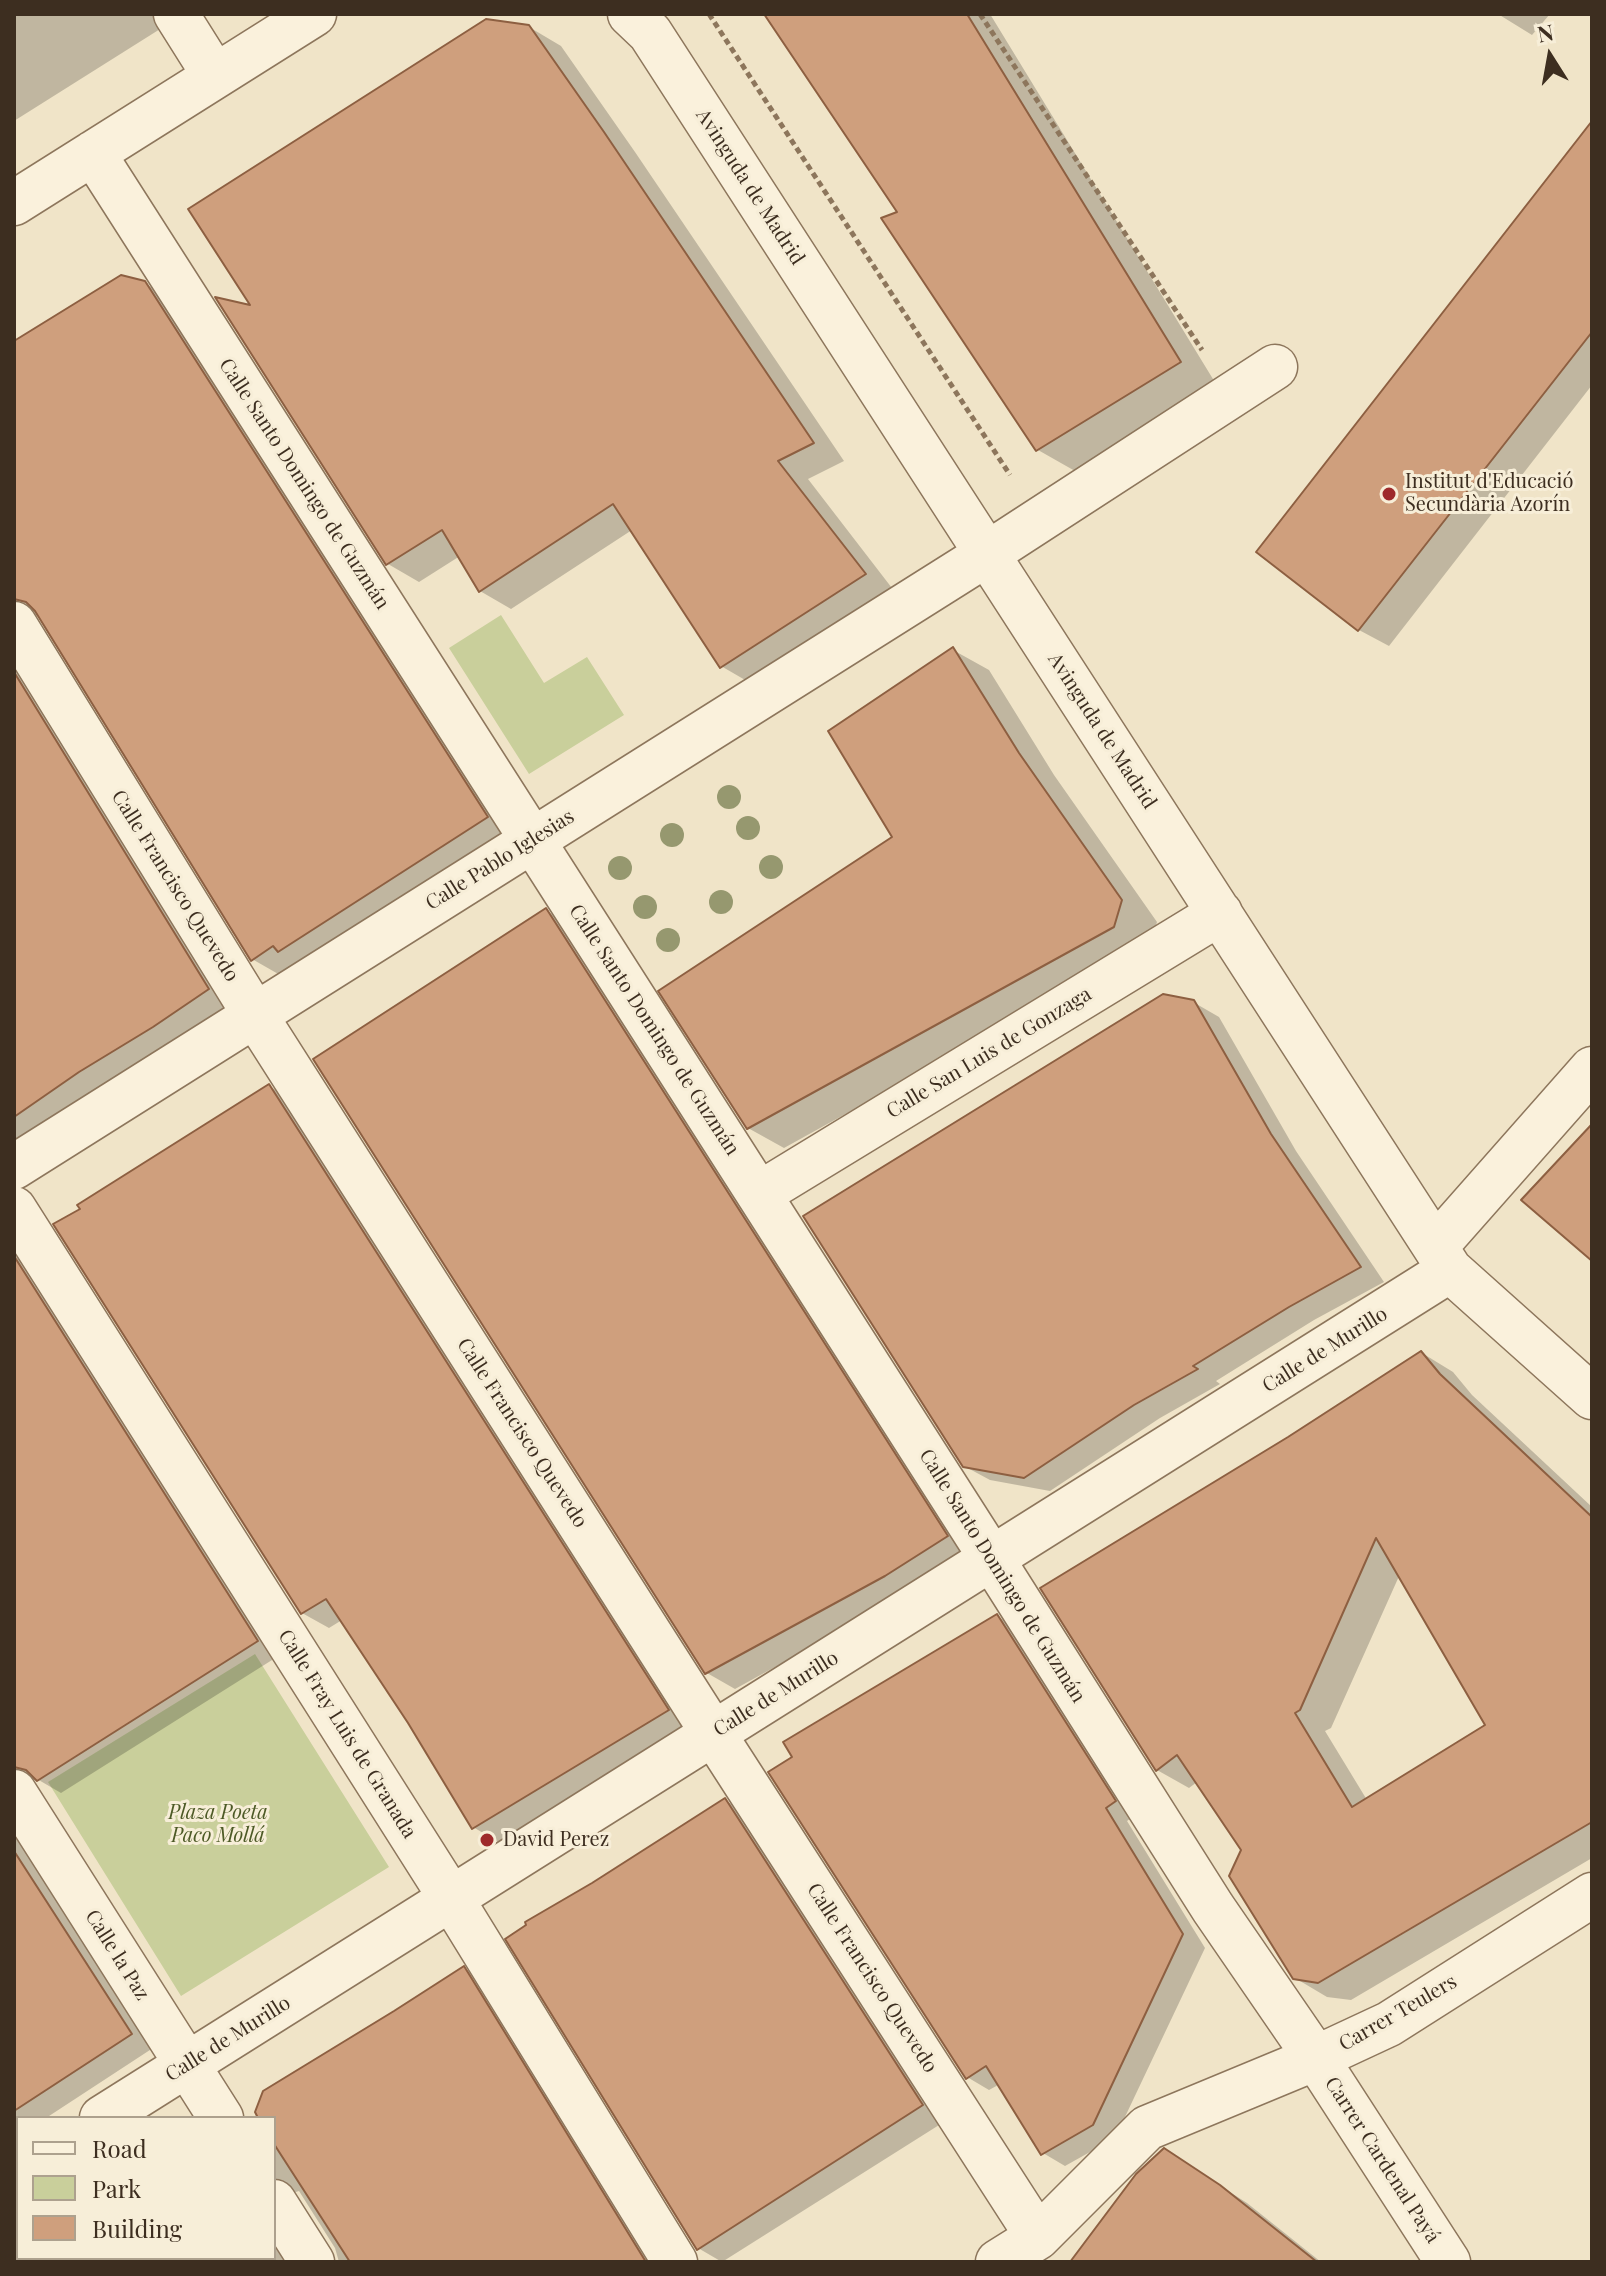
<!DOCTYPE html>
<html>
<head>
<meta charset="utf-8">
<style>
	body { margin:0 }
	#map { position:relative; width:1606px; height:2276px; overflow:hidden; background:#f0e4c8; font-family:"Playfair Display",serif }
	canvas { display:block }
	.frame { position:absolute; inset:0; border:16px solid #3d2e20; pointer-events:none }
	.legend { position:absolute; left:16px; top:2116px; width:260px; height:144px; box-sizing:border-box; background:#f7eed8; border:2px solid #ada18e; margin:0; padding:10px 14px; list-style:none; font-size:24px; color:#3d2e20 }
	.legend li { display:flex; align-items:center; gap:16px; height:40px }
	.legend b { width:40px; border:2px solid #ada18e }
	.north { position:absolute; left:1510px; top:16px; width:80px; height:80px; -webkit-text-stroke:6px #f7eed8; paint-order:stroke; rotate:349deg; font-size:22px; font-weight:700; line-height:32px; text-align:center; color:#3d2e20 }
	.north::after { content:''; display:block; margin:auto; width:28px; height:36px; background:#3d2e20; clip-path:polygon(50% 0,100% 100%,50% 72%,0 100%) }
</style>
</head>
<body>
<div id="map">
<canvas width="1606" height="2276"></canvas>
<div class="frame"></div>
<ul class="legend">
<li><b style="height:10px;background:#faf1dc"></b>Road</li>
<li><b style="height:22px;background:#c9cf9b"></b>Park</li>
<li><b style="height:22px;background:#cf9f7d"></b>Building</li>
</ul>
<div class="north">N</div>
</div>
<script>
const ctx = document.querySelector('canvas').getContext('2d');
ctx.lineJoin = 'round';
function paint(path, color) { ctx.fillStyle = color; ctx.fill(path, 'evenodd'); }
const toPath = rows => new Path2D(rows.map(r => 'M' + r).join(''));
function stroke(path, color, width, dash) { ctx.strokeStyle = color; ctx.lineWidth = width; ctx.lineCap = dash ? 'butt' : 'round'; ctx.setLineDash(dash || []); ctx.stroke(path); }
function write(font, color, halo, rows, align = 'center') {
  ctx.font = font + ' "Playfair Display",serif'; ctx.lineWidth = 6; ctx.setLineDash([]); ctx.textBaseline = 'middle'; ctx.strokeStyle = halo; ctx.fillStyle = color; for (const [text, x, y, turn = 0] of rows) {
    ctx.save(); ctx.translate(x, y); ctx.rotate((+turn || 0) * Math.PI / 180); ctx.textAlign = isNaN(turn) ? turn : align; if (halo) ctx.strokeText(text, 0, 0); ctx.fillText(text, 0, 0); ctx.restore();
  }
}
const green = toPath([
	[501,615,544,683,587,657,624,715,529,774,449,648],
	[255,1654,389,1867,181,1996,48,1782]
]);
const shadow = toPath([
	[14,14,173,14,176,19,14,121],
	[767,14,990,14,1216,384,1075,471,1038,450,900,213],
	[1498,14,1550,14,1532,35],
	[529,27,561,46,635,152,844,461,808,479,895,592,752,684,721,666,632,530,511,609,480,591,460,556,419,582,388,564,254,308],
	[1592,124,1592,385,1389,646,1359,630,1259,552],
	[144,283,173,300,514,833,280,975,252,959,40,615,30,618,236,1005,14,1148,14,344],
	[953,650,989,670,1054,775,1157,922,1149,946,784,1148,748,1128,894,838],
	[546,911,574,927,975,1553,913,1591,735,1689,707,1673],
	[1193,1002,1219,1017,1296,1151,1384,1282,1314,1320,1216,1381,1220,1384,1160,1418,1050,1491,990,1480,964,1466],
	[269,1086,296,1102,694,1726,500,1843,473,1827,409,1722,342,1620,329,1628,302,1613],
	[14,1255,34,1266,280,1655,61,1793,37,1779,24,1783,14,1794],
	[1422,1353,1453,1372,1472,1395,1592,1507,1592,1858,1351,2000,1327,1997,1295,1978,1243,1850,1197,1782,1189,1788,1157,1770,1289,1438],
	[1400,1574,1488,1726,1367,1800,1325,1731,1331,1728],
	[997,1616,1019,1629,1137,1814,1127,1821,1205,1948,1115,2138,1065,2166,1043,2153,1000,2084,989,2090,967,2077],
	[726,1801,751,1815,947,2120,722,2262,698,2248],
	[14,1831,153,2048,46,2118,18,2118,18,2137,14,2139],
	[464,1968,489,1983,661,2262,339,2262,335,2248,299,2191,286,2195,274,2219,274,2118,255,2118,264,2093],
	[1164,2150,1247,2203,1321,2262,1079,2262],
	[274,2220,297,2262,14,2262,14,2243,18,2240,18,2258,274,2258]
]);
const building = toPath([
	[764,14,967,14,1181,362,1036,451,881,218,897,212,764,14],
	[486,19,529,25,604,132,814,443,778,461,866,574,720,668,613,504,479,592,442,530,386,565,215,297,250,305,188,209,486,19],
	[1592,121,1592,332,1358,631,1256,552,1592,121],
	[121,275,145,281,488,817,278,952,273,946,251,961,35,611,26,602,14,599,14,341,121,275],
	[953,647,1019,753,1122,900,1114,927,747,1129,658,991,892,837,828,731,953,647],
	[14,672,209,989,153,1027,79,1072,14,1117,14,672],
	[546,908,948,1536,885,1576,705,1674,313,1059,546,908],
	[1163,994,1194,1000,1271,1134,1361,1267,1289,1307,1193,1366,1198,1369,1134,1405,1024,1478,963,1467,803,1216,1163,994],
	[269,1084,669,1710,472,1829,408,1723,326,1599,301,1614,53,1224,80,1209,77,1205,269,1084],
	[1592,1124,1592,1261,1521,1200,1592,1124],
	[14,1256,258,1641,37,1781,26,1770,14,1767,14,1256],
	[1421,1351,1440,1374,1592,1517,1592,1822,1318,1983,1293,1979,1229,1876,1241,1850,1177,1755,1156,1771,1040,1588,1288,1437,1421,1351],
	[1376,1538,1485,1725,1352,1807,1295,1713,1300,1710,1376,1538],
	[997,1614,1116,1801,1106,1808,1183,1934,1093,2125,1041,2155,986,2066,966,2079,768,1772,792,1757,783,1742,997,1614],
	[725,1798,923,2105,697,2250,505,1939,526,1925,525,1922,592,1883,725,1798],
	[14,1851,132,2034,14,2111,14,1851],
	[464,1966,646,2262,350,2262,274,2144,274,2118,258,2118,255,2112,263,2091,394,2011,464,1966],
	[1164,2148,1220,2185,1317,2262,1070,2262,1136,2174,1164,2148]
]);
const path = toPath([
	[709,14,1010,475],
	[980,14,1202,350]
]);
const minor = toPath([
	[176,14,215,76],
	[630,14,650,33,1450,1270,1592,1397],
	[93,153,992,1559,1213,1908,1316,2058,1389,2024,1592,1895],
	[14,203,314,14],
	[14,624,255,1015,713,1733,1038,2237],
	[14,1167,987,554,1275,367],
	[759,1194,1220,913],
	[14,1209,451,1898,675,2262],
	[1435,1247,1592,1069],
	[14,1792,221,2118],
	[102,2118,1450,1270],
	[14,2173,18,2170],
	[274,2202,312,2262],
	[998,2262,1038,2237,1147,2128,1316,2058,1448,2262]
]);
const trees = [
	[729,797],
	[748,828],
	[672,835],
	[771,867],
	[620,868],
	[721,902],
	[645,907],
	[668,940]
];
const markers = [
	[1389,494,8,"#9e2a2b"],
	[487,1840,8,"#9e2a2b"]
];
const streetNames = [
	["Avinguda de Madrid",750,187,57],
	["Calle Santo Domingo de Guzmán",304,484,57],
	["Avinguda de Madrid",1102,731,57],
	["Calle Pablo Iglesias",500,860,-32],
	["Calle Francisco Quevedo",175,886,58],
	["Calle Santo Domingo de Guzmán",654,1030,57],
	["Calle San Luis de Gonzaga",989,1053,-31],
	["Calle de Murillo",1325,1350,-32],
	["Calle Francisco Quevedo",522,1433,57],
	["Calle Santo Domingo de Guzmán",1002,1576,58],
	["Calle de Murillo",776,1694,-32],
	["Calle Fray Luis de Granada",347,1734,58],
	["Calle la Paz",117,1955,58],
	["Calle Francisco Quevedo",872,1978,57],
	["Carrer Teulers",1398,2013,-30],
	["Calle de Murillo",228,2039,-32],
	["Carrer Cardenal Payá",1382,2160,57]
];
const poiNames = [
	["Institut d'Educació",1405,482],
	["Secundària Azorín",1405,505],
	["David Perez",503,1840]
];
const parkNames = [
	["Plaza Poeta",218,1813],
	["Paco Mollá",218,1836]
];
paint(green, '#c9cf9b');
paint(shadow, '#0003');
paint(building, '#cf9f7d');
stroke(building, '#8d5f41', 2);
stroke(minor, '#8d765c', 47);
stroke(path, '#8d765c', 5, [6, 4]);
stroke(minor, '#faf1dc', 44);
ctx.fillStyle = '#96986f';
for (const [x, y] of trees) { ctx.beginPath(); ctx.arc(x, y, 12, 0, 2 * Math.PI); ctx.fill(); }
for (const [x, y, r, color] of markers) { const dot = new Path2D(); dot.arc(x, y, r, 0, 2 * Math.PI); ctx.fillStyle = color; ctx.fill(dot); stroke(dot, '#f7eed8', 3); }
write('20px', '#3d2e20', '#f7eed8', streetNames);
write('20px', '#3d2e20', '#f7eed8', poiNames, 'left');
write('italic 20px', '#4d5a26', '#f7eed8', parkNames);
</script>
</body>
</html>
